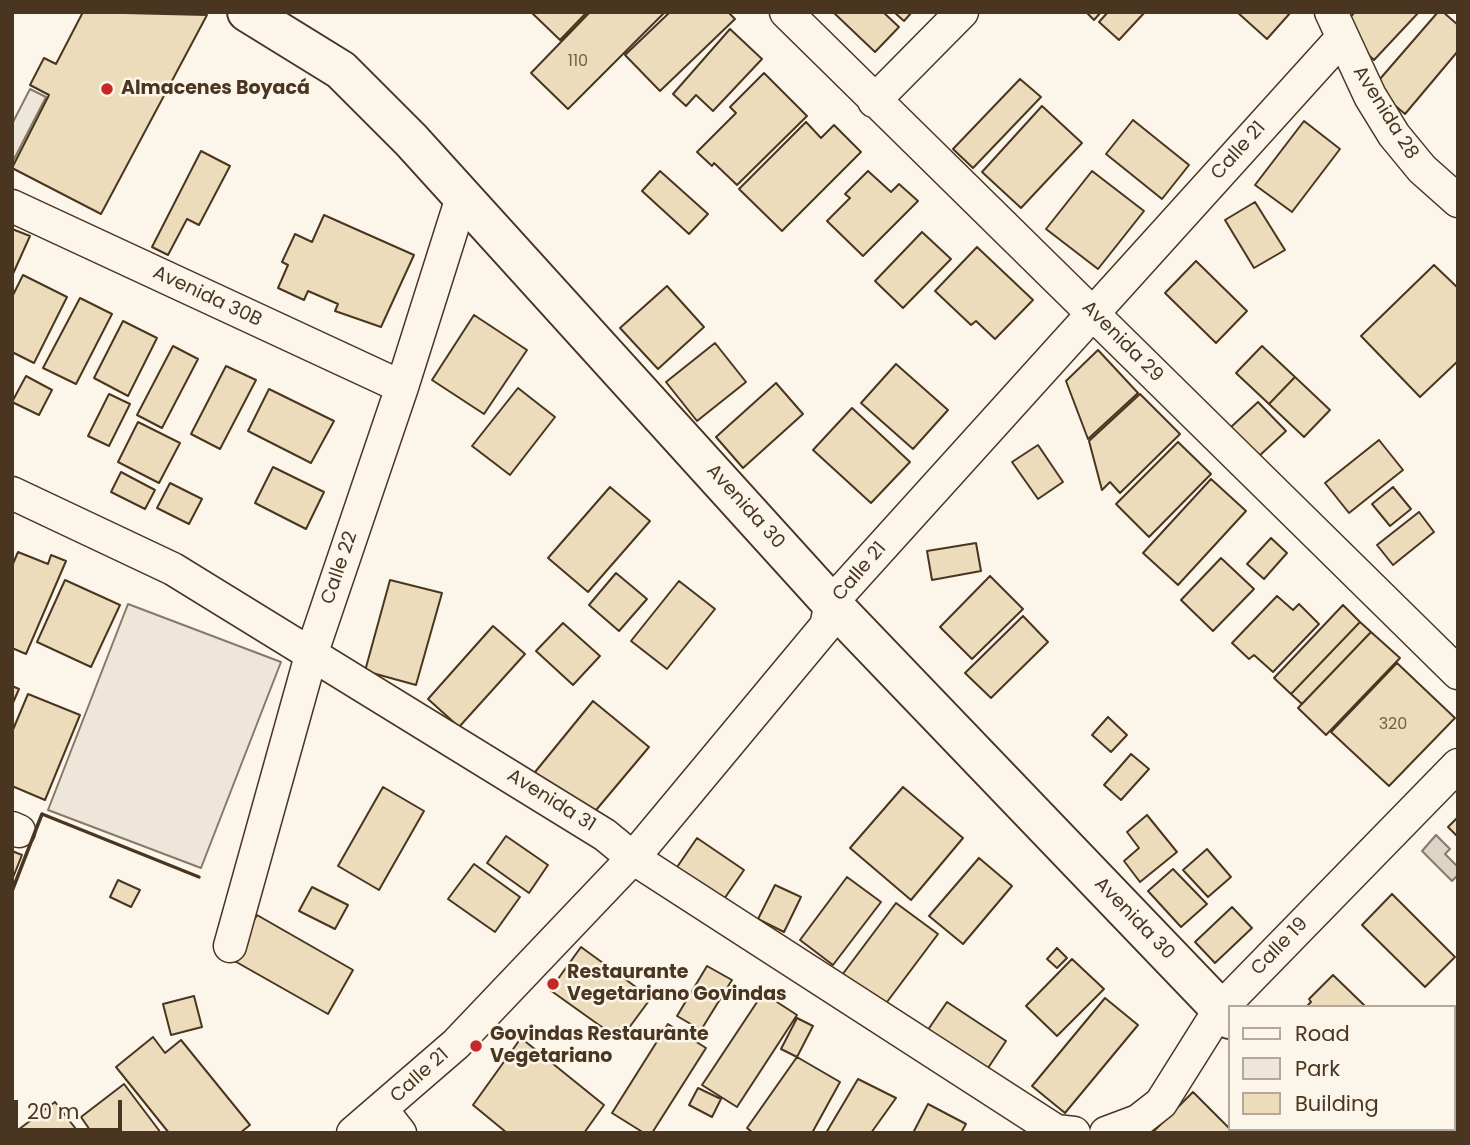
<!DOCTYPE html>
<html>
<head>
<meta charset="utf-8">
<style>
	body { margin:0 }
	#map { position:relative; width:1470px; height:1145px; overflow:hidden; background:#fbf6e9; font-family:Poppins,sans-serif }
	canvas { display:block }
	.frame { position:absolute; inset:0; border:14px solid #4a3520; pointer-events:none }
	.legend { position:absolute; left:1228px; top:1005px; width:228px; height:126px; box-sizing:border-box; background:#fbf6e9; border:2px solid #b4a999; margin:0; padding:9px 12px; list-style:none; font-size:21px; color:#4a3520 }
	.legend li { display:flex; align-items:center; gap:14px; height:35px }
	.legend b { width:35px; border:2px solid #b4a999 }
	.scale { position:absolute; left:14px; top:1100px; width:108px; height:32px; box-sizing:border-box; border:4px solid #4a3520; border-top:0; padding-left:9px; font-size:21px; line-height:24px; white-space:nowrap; color:#4a3520; -webkit-text-stroke:5px #fbf6e9; paint-order:stroke }
</style>
</head>
<body>
<div id="map">
<canvas width="1470" height="1145"></canvas>
<div class="frame"></div>
<ul class="legend">
<li><b style="height:9px;background:#fbf6e9"></b>Road</li>
<li><b style="height:19px;background:#ede6d9"></b>Park</li>
<li><b style="height:19px;background:#ecdcbc"></b>Building</li>
</ul>
<div class="scale">20 m</div>
</div>
<script>
const ctx = document.querySelector('canvas').getContext('2d');
ctx.lineJoin = 'round';
function paint(path, color) { ctx.fillStyle = color; ctx.fill(path, 'evenodd'); }
const toPath = rows => new Path2D(rows.map(r => 'M' + r).join(''));
function stroke(path, color, width, dash) { ctx.strokeStyle = color; ctx.lineWidth = width; ctx.lineCap = dash ? 'butt' : 'round'; ctx.setLineDash(dash || []); ctx.stroke(path); }
function write(font, color, halo, rows, align = 'center') {
  ctx.font = font + ' Poppins,sans-serif'; ctx.lineWidth = 5; ctx.setLineDash([]); ctx.textBaseline = 'middle'; ctx.strokeStyle = halo; ctx.fillStyle = color; for (const [text, x, y, turn = 0] of rows) {
    ctx.save(); ctx.translate(x, y); ctx.rotate((+turn || 0) * Math.PI / 180); ctx.textAlign = isNaN(turn) ? turn : align; if (halo) ctx.strokeText(text, 0, 0); ctx.fillText(text, 0, 0); ctx.restore();
  }
}
const green = toPath([
	[128,604,281,662,201,868,48,810,128,604]
]);
const parking = toPath([
	[30,89,46,97,12,163,12,124,30,89]
]);
const water = toPath([
	[1436,835,1450,849,1445,854,1458,867,1458,875,1452,881,1422,851,1436,835]
]);
const building = toPath([
	[83,12,207,15,101,214,12,168,49,95,30,85,44,58,56,64,83,12],
	[531,12,587,12,560,40,531,12],
	[590,12,665,12,568,109,531,73,590,12],
	[670,12,728,12,735,19,660,91,625,55,670,12],
	[833,12,883,12,899,27,875,52,833,12],
	[894,12,912,12,904,21,894,12],
	[1086,12,1101,12,1094,20,1086,12],
	[1108,12,1145,12,1119,40,1099,22,1108,12],
	[1237,12,1291,12,1267,39,1237,12],
	[1355,12,1419,12,1374,60,1340,28,1355,12],
	[1438,12,1443,12,1458,25,1458,51,1405,114,1373,87,1438,12],
	[730,29,762,59,713,111,696,95,686,106,673,94,730,29],
	[764,73,807,116,737,185,714,163,712,166,697,152,736,113,730,107,764,73],
	[1020,79,1041,97,973,168,953,149,1020,79],
	[1042,106,1082,143,1021,208,982,172,1042,106],
	[1133,120,1189,165,1162,199,1106,154,1133,120],
	[1304,121,1340,149,1292,212,1255,185,1304,121],
	[806,122,821,138,834,125,861,152,782,231,739,189,806,122],
	[201,151,230,166,199,225,187,219,168,255,152,247,201,151],
	[660,171,708,214,689,234,642,191,660,171],
	[868,171,891,192,899,184,918,201,863,256,827,221,850,198,845,194,868,171],
	[1092,171,1144,211,1098,269,1046,229,1092,171],
	[1255,202,1285,250,1254,268,1225,220,1255,202],
	[324,215,414,255,381,327,335,311,338,304,308,291,304,300,278,288,288,265,282,262,295,234,312,242,324,215],
	[12,229,30,236,12,276,12,229],
	[922,232,951,259,903,308,875,281,922,232],
	[977,247,1033,300,995,339,976,321,971,325,935,291,977,247],
	[1196,261,1247,311,1216,343,1165,293,1196,261],
	[1434,265,1458,288,1458,361,1420,397,1361,336,1434,265],
	[23,275,67,297,34,363,12,352,12,297,23,275],
	[667,286,704,327,658,369,620,328,667,286],
	[80,298,112,314,76,384,43,368,80,298],
	[474,315,527,350,484,414,432,380,474,315],
	[123,321,157,338,128,396,94,378,123,321],
	[715,343,746,382,697,421,666,382,715,343],
	[173,346,198,359,162,428,137,415,173,346],
	[1262,346,1295,377,1269,404,1236,373,1262,346],
	[1098,350,1138,393,1088,439,1066,381,1098,350],
	[896,364,948,410,913,449,861,403,896,364],
	[226,366,256,380,220,449,191,434,226,366],
	[26,376,52,390,39,415,12,402,26,376],
	[1295,377,1330,410,1304,437,1269,404,1295,377],
	[776,383,803,414,743,468,716,437,776,383],
	[518,388,555,417,510,475,472,446,518,388],
	[269,389,334,421,311,463,248,431,269,389],
	[109,394,130,404,109,446,88,436,109,394],
	[1140,394,1180,434,1120,493,1110,482,1102,490,1089,441,1140,394],
	[1258,402,1286,431,1258,457,1231,427,1258,402],
	[852,408,910,462,871,503,813,450,852,408],
	[138,422,180,443,159,483,118,462,138,422],
	[1379,440,1403,470,1349,513,1325,483,1379,440],
	[1178,442,1211,474,1149,537,1116,504,1178,442],
	[1038,445,1063,482,1038,499,1012,462,1038,445],
	[273,467,324,492,306,529,255,503,273,467],
	[121,472,155,490,145,509,111,492,121,472],
	[1211,479,1246,511,1178,585,1143,553,1211,479],
	[170,483,202,499,189,524,157,508,170,483],
	[610,487,650,521,588,592,548,558,610,487],
	[1393,487,1411,509,1390,526,1372,504,1393,487],
	[1419,512,1434,532,1393,565,1377,545,1419,512],
	[1271,538,1287,553,1264,579,1247,564,1271,538],
	[976,543,981,571,932,580,927,551,976,543],
	[18,552,48,564,51,555,66,561,26,654,12,648,12,566,18,552],
	[1221,558,1254,589,1213,631,1181,600,1221,558],
	[616,573,647,599,619,631,589,605,616,573],
	[990,576,1023,609,972,659,940,627,990,576],
	[65,580,120,605,91,667,37,642,65,580],
	[390,580,442,593,416,685,365,671,390,580],
	[679,581,715,609,667,669,631,641,679,581],
	[1277,596,1293,610,1299,604,1319,624,1273,672,1254,655,1249,659,1232,643,1277,596],
	[1343,605,1360,622,1291,694,1274,678,1343,605],
	[1023,616,1048,642,991,698,965,673,1023,616],
	[1360,622,1371,632,1302,704,1291,694,1360,622],
	[563,623,600,656,573,685,536,651,563,623],
	[493,626,525,654,459,727,428,699,493,626],
	[1371,632,1400,658,1326,735,1298,708,1371,632],
	[1397,663,1455,718,1389,786,1331,732,1397,663],
	[12,686,19,689,12,705,12,686],
	[28,694,80,715,45,800,12,786,12,732,28,694],
	[593,701,649,747,586,822,531,777,593,701],
	[1108,717,1127,735,1111,752,1092,735,1108,717],
	[1131,754,1149,769,1121,800,1104,785,1131,754],
	[383,787,424,811,379,890,338,866,383,787],
	[903,787,963,838,911,900,850,848,903,787],
	[1147,815,1177,852,1140,882,1124,861,1139,848,1127,832,1147,815],
	[1458,817,1458,837,1448,827,1458,817],
	[506,836,548,865,529,893,487,863,506,836],
	[697,838,744,870,720,905,673,873,697,838],
	[1207,849,1231,877,1208,897,1183,870,1207,849],
	[12,851,22,855,12,880,12,851],
	[979,858,1012,886,963,944,929,916,979,858],
	[474,864,520,897,495,932,448,899,474,864],
	[1173,869,1207,904,1181,927,1148,891,1173,869],
	[847,877,881,902,833,965,800,940,847,877],
	[118,880,140,890,131,907,110,897,118,880],
	[775,885,801,897,784,932,758,919,775,885],
	[312,887,348,905,335,929,299,911,312,887],
	[1392,894,1455,957,1425,987,1362,925,1392,894],
	[896,903,938,934,881,1010,836,983,896,903],
	[1232,907,1252,928,1215,963,1195,942,1232,907],
	[257,915,353,970,328,1014,231,959,257,915],
	[581,947,651,998,620,1040,550,990,581,947],
	[1057,948,1067,958,1057,968,1047,959,1057,948],
	[1072,959,1104,989,1057,1036,1026,1006,1072,959],
	[707,966,732,980,701,1030,677,1016,707,966],
	[1333,975,1366,1007,1306,1007,1311,1002,1309,999,1333,975],
	[763,993,797,1015,737,1107,702,1085,763,993],
	[194,996,202,1027,171,1035,163,1004,194,996],
	[1105,998,1138,1025,1065,1113,1032,1086,1105,998],
	[947,1002,1006,1041,982,1077,923,1037,947,1002],
	[797,1018,813,1026,797,1057,781,1049,797,1018],
	[668,1024,706,1048,652,1133,644,1133,612,1113,668,1024],
	[153,1037,165,1053,181,1040,250,1125,240,1133,169,1133,116,1067,153,1037],
	[521,1038,604,1105,584,1133,507,1133,473,1105,521,1038],
	[797,1057,840,1082,812,1133,753,1133,747,1128,797,1057],
	[858,1079,896,1098,871,1133,826,1133,858,1079],
	[124,1084,161,1133,92,1133,81,1117,124,1084],
	[698,1088,721,1099,712,1117,689,1105,698,1088],
	[1193,1092,1230,1129,1235,1133,1152,1133,1193,1092],
	[55,1102,79,1133,14,1133,55,1102],
	[928,1104,966,1124,961,1133,913,1133,928,1104],
	[1454,1118,1458,1121,1458,1133,1398,1133,1401,1129,1454,1129,1454,1118]
]);
const minor = toPath([
	[786,12,1458,673],
	[1331,12,1370,96,1394,135,1422,169,1458,201],
	[874,101,962,12],
	[12,206,402,387],
	[12,493,173,569,605,835,633,858,1056,1131,1074,1133],
	[12,828,19,831],
	[230,946,312,652,402,387,463,194],
	[382,1110,400,1133],
	[353,1133,456,1044,633,858,826,626,831,603,1341,39],
	[1106,1133,1138,1121,1161,1103,1220,1009,1458,765]
]);
const tertiary = toPath([
	[247,12,341,70,411,140,831,603,1230,1019],
	[1342,1129,1345,1133]
]);
const wall = toPath([
	[12,891,42,814,199,877]
]);
const markers = [
	[107,89,7,"#c62828"],
	[553,984,7,"#c62828"],
	[476,1046,7,"#c62828"]
];
const numberNames = [
	["110",578,62],
	["320",1393,725]
];
const poiNames = [
	["Almacenes Boyacá",121,89],
	["Restaurante",567,973],
	["Vegetariano Govindas",567,995],
	["Govindas Restaurante",490,1035],
	["Vegetariano",490,1057]
];
const streetNames = [
	["Avenida 28",1385,113,58],
	["Calle 21",1239,151,-48],
	["Avenida 30B",207,297,25],
	["Avenida 29",1122,342,45],
	["Avenida 30",745,507,48],
	["Calle 22",340,568,-71],
	["Calle 21",860,572,-49],
	["Avenida 31",551,801,32],
	["Avenida 30",1134,919,46],
	["Calle 19",1280,947,-46],
	["Calle 21",420,1076,-42]
];
paint(green, '#ede6d9');
stroke(green, '#887966', 2);
paint(parking, '#ede7d9');
stroke(parking, '#887966', 2);
paint(water, '#dcd4c6');
stroke(water, '#887966', 2);
paint(building, '#ecdcbc');
stroke(building, '#4a3520', 2);
stroke(minor, '#4a3520', 35);
stroke(tertiary, '#4a3520', 42);
stroke(minor, '#fbf6e9', 32);
stroke(tertiary, '#fbf6e9', 38);
stroke(wall, '#4a3520', 3.5);
for (const [x, y, r, color] of markers) { const dot = new Path2D(); dot.arc(x, y, r, 0, 2 * Math.PI); ctx.fillStyle = color; ctx.fill(dot); stroke(dot, '#fbf6e9', 2.5); }
write('16px', '#725f47', null, numberNames);
write('bold 19px', '#4a3520', '#fbf6e9', poiNames, 'left');
write('19px', '#4a3520', '#fbf6e9', streetNames);
</script>
</body>
</html>
